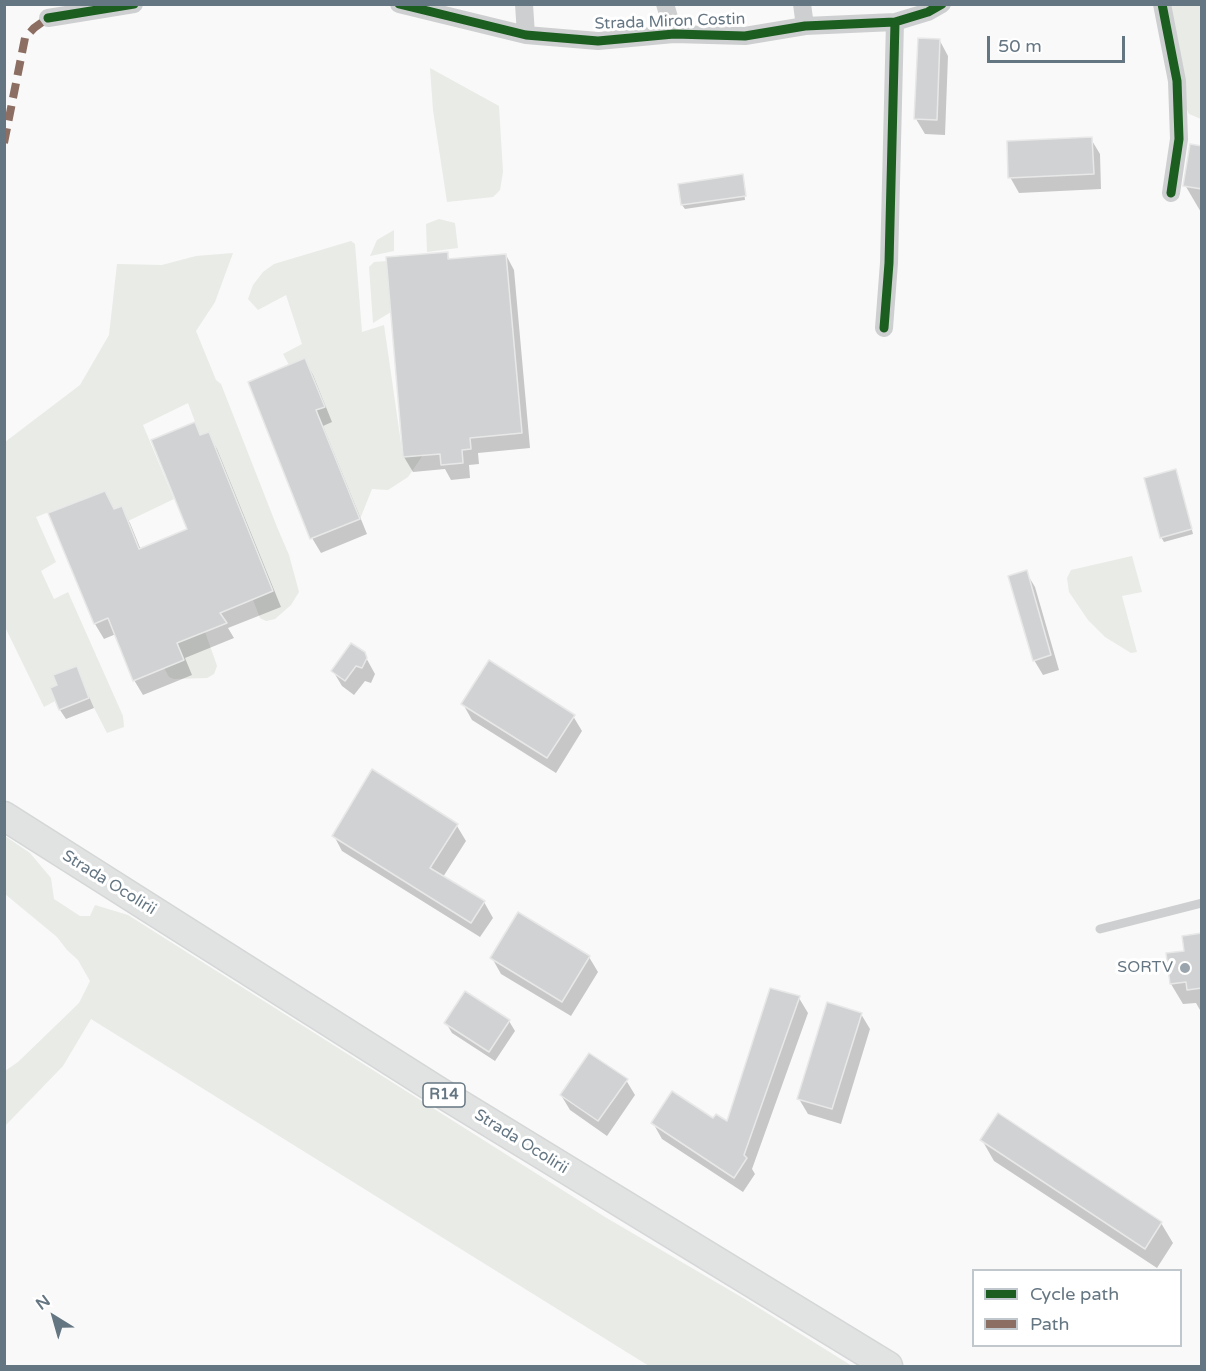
<!DOCTYPE html>
<html>
<head>
<meta charset="utf-8">
<style>
	body { margin:0 }
	#map { position:relative; width:1206px; height:1371px; overflow:hidden; background:#f9f9f9; font-family:"Varela Round",sans-serif }
	canvas { display:block }
	.frame { position:absolute; inset:0; border:6px solid #657683; pointer-events:none }
	.legend { position:absolute; left:972px; top:1269px; width:210px; height:78px; box-sizing:border-box; background:#fff; border:2px solid #c1c8cd; margin:0; padding:8px 10px; list-style:none; font-size:18px; color:#657683 }
	.legend li { display:flex; align-items:center; gap:12px; height:30px }
	.legend b { width:30px; border:2px solid #c1c8cd }
	.north { position:absolute; left:24px; top:1287px; width:60px; height:60px; -webkit-text-stroke:4px #fff; paint-order:stroke; rotate:323deg; font-size:16px; font-weight:700; line-height:24px; text-align:center; color:#657683 }
	.north::after { content:''; display:block; margin:auto; width:21px; height:27px; background:#657683; clip-path:polygon(50% 0,100% 100%,50% 72%,0 100%) }
	.scale { position:absolute; left:987px; top:36px; width:138px; height:27px; box-sizing:border-box; border:3px solid #657683; border-top:0; padding-left:8px; font-size:18px; line-height:21px; white-space:nowrap; color:#657683; -webkit-text-stroke:4px #fff; paint-order:stroke }
</style>
</head>
<body>
<div id="map">
<canvas width="1206" height="1371"></canvas>
<div class="frame"></div>
<ul class="legend">
<li><b style="height:8px;background:#1b5e20"></b>Cycle path</li>
<li><b style="height:8px;background:#8d6e63"></b>Path</li>
</ul>
<div class="north">N</div>
<div class="scale">50 m</div>
</div>
<script>
const ctx = document.querySelector('canvas').getContext('2d');
ctx.lineJoin = 'round';
function paint(path, color) { ctx.fillStyle = color; ctx.fill(path, 'evenodd'); }
const toPath = rows => new Path2D(rows.map(r => 'M' + r).join(''));
function stroke(path, color, width, dash) { ctx.strokeStyle = color; ctx.lineWidth = width; ctx.lineCap = dash ? 'butt' : 'round'; ctx.setLineDash(dash || []); ctx.stroke(path); }
function write(font, color, halo, rows, align = 'center') {
  ctx.font = font + ' "Varela Round",sans-serif'; ctx.lineWidth = 6; ctx.setLineDash([]); ctx.textBaseline = 'middle'; ctx.strokeStyle = halo; ctx.fillStyle = color; for (const [text, x, y, turn = 0] of rows) {
    ctx.save(); ctx.translate(x, y); ctx.rotate((+turn || 0) * Math.PI / 180); ctx.textAlign = isNaN(turn) ? turn : align; if (halo) ctx.strokeText(text, 0, 0); ctx.fillText(text, 0, 0); ctx.restore();
  }
}
const green = toPath([
	[1170,5,1201,5,1201,119,1189,114,1184,104],
	[430,68,499,106,503,172,500,190,493,197,447,202,433,110],
	[439,219,455,223,458,248,427,252,426,224],
	[394,230,394,251,370,256,377,240],
	[351,241,355,244,362,332,384,325,403,457,423,455,408,477,388,490,372,489,360,519,316,410,325,406,305,358,289,365,283,354,302,344,286,295,258,310,248,299,253,285,263,272,274,264],
	[233,253,215,302,196,331,216,380,221,384,277,527,289,555,299,592,291,605,275,619,266,621,260,618,253,600,273,591,209,432,200,435,188,403,143,425,174,499,128,521,114,509,104,491,36,517,56,562,41,571,54,599,68,592,123,716,124,727,107,733,89,698,76,666,53,675,57,685,50,688,55,701,44,707,5,627,5,442,80,385,109,335,117,264,162,265,196,256],
	[387,261,391,312,373,323,369,267,374,262],
	[161,540,199,633,205,632,215,660,217,666,214,674,207,678,174,679,169,677,164,668,184,660,139,548],
	[1132,556,1142,592,1122,596,1137,652,1131,653,1105,637,1088,620,1069,592,1067,578,1071,570],
	[5,836,30,853,51,878,54,899,80,916,90,916,95,905,128,915,605,1217,743,1298,852,1366,649,1366,91,1019,63,1066,5,1126,5,1071,18,1062,79,1003,90,981,78,960,67,950,57,937,5,894]
]);
const shadow = toPath([
	[940,41,948,56,945,135,925,134,916,119],
	[1091,139,1100,154,1101,189,1019,193,1010,177],
	[1202,147,1202,214,1185,185],
	[742,176,745,200,685,209,682,205,679,185],
	[447,254,450,260,506,255,514,270,530,448,478,453,479,464,469,465,470,478,451,480,445,469,413,472,404,457],
	[305,360,313,375,332,422,323,426,367,534,321,553,312,538],
	[194,424,201,436,208,434,217,449,281,607,228,628,234,638,185,658,192,675,143,695,134,680,116,634,104,639,95,624,50,514,114,511,121,508,130,523,141,550,189,530],
	[1178,475,1193,534,1164,542,1161,537],
	[1026,572,1035,587,1059,670,1043,675,1034,660],
	[364,654,375,674,371,683,365,681,354,695,342,686,333,671],
	[76,668,94,708,66,719,60,710,59,686],
	[463,704,573,716,582,731,556,773,472,720],
	[372,771,457,826,466,841,443,877,484,902,493,918,480,937,342,851,334,836],
	[1202,935,1202,1009,1200,1010,1196,1003,1183,1004,1171,984,1168,954,1186,952],
	[589,957,598,972,571,1016,501,974,492,958],
	[799,998,808,1013,752,1169,755,1174,743,1192,662,1139,653,1123,713,1120,728,1123],
	[861,1014,870,1029,841,1124,808,1114,799,1099],
	[509,1021,515,1031,495,1061,452,1033,446,1023],
	[626,1080,635,1095,607,1136,570,1110,561,1095],
	[982,1140,1161,1223,1173,1243,1157,1268,994,1161]
]);
const building = toPath([
	[918,38,940,39,937,120,914,119,918,38],
	[1092,137,1094,174,1008,178,1007,141,1092,137],
	[1190,144,1202,146,1202,189,1183,186,1190,144],
	[743,174,746,196,681,205,678,184,743,174],
	[448,252,448,259,506,254,522,433,470,438,471,449,462,450,463,463,441,465,440,454,403,457,386,257,448,252],
	[305,358,325,407,316,410,360,519,310,539,248,382,305,358],
	[195,422,200,435,209,432,273,591,220,613,227,623,177,643,184,660,133,681,108,618,94,624,48,513,105,491,114,509,122,506,139,549,187,529,151,440,195,422],
	[1176,469,1192,529,1160,538,1144,478,1176,469],
	[1027,570,1051,655,1033,661,1008,576,1027,570],
	[351,643,365,652,367,658,362,668,356,666,345,681,331,671,351,643],
	[489,660,575,715,547,758,461,704,489,660],
	[77,666,89,698,59,710,50,688,57,685,53,675,77,666],
	[372,769,458,824,430,868,485,901,471,923,332,836,372,769],
	[518,912,590,956,562,1002,490,958,518,912],
	[1202,933,1202,988,1187,990,1186,982,1170,984,1166,953,1184,951,1182,936,1202,933],
	[770,988,800,996,744,1155,747,1158,734,1178,651,1123,672,1091,713,1118,716,1114,727,1121,770,988],
	[465,991,510,1020,489,1052,444,1023,465,991],
	[827,1002,862,1013,832,1109,797,1099,827,1002],
	[589,1053,628,1079,598,1121,560,1095,589,1053],
	[998,1113,1162,1222,1145,1249,980,1140,998,1113]
]);
const service = toPath([
	[1100,929,1202,903]
]);
const minor = toPath([
	[399,4,526,35,598,41,674,34,745,36,805,26,895,22,928,12,942,4],
	[524,4,526,35],
	[665,4,674,34],
	[802,4,805,26],
	[1162,4,1177,81,1179,139,1171,193],
	[48,18,134,4],
	[884,328,889,263,895,22]
]);
const primary = toPath([
	[4,816,438,1091,888,1366]
]);
const quiet = toPath([
	[4,143,25,38,34,28,48,18]
]);
const cycleway = toPath([
	[399,4,526,35,598,41,674,34,745,36,805,26,895,22,928,12,942,4],
	[1162,4,1177,81,1179,139,1171,193],
	[48,18,134,4],
	[884,328,889,263,895,22]
]);
const markers = [
	[1185,968,6,"#99a4ac"]
];
const shields = [
	[444,1095,42]
];
const shieldNames = [
	["R14",444,1095]
];
const streetNames = [
	["Strada Miron Costin",670,22,-2],
	["Strada Ocolirii",109,883,32],
	["Strada Ocolirii",521,1142,32]
];
const poiNames = [
	["SORTV",1173,968]
];
paint(green, '#e8ebe6');
paint(shadow, '#0003');
paint(building, '#d0d2d3');
stroke(building, '#e8e8e8', 1.5);
stroke(primary, '#d5d6d7', 31);
stroke(service, '#cecfd0', 9);
stroke(minor, '#cecfd0', 18);
stroke(primary, '#e1e2e2', 28);
stroke(quiet, '#8d6e63', 8, [15, 8]);
stroke(cycleway, '#1b5e20', 9);
for (const [x, y, r, color] of markers) { const dot = new Path2D(); dot.arc(x, y, r, 0, 2 * Math.PI); ctx.fillStyle = color; ctx.fill(dot); stroke(dot, '#fff', 2); }
for (const [x, y, w] of shields) { const box = new Path2D(); box.roundRect(x - w / 2, y - 12, w, 24, 4.5); ctx.fillStyle = '#fff'; ctx.fill(box); stroke(box, '#657683', 1.5); }
write('bold 15px', '#657683', null, shieldNames);
write('16px', '#657683', '#fff', streetNames);
write('16px', '#657683', '#fff', poiNames, 'right');
</script>
</body>
</html>
